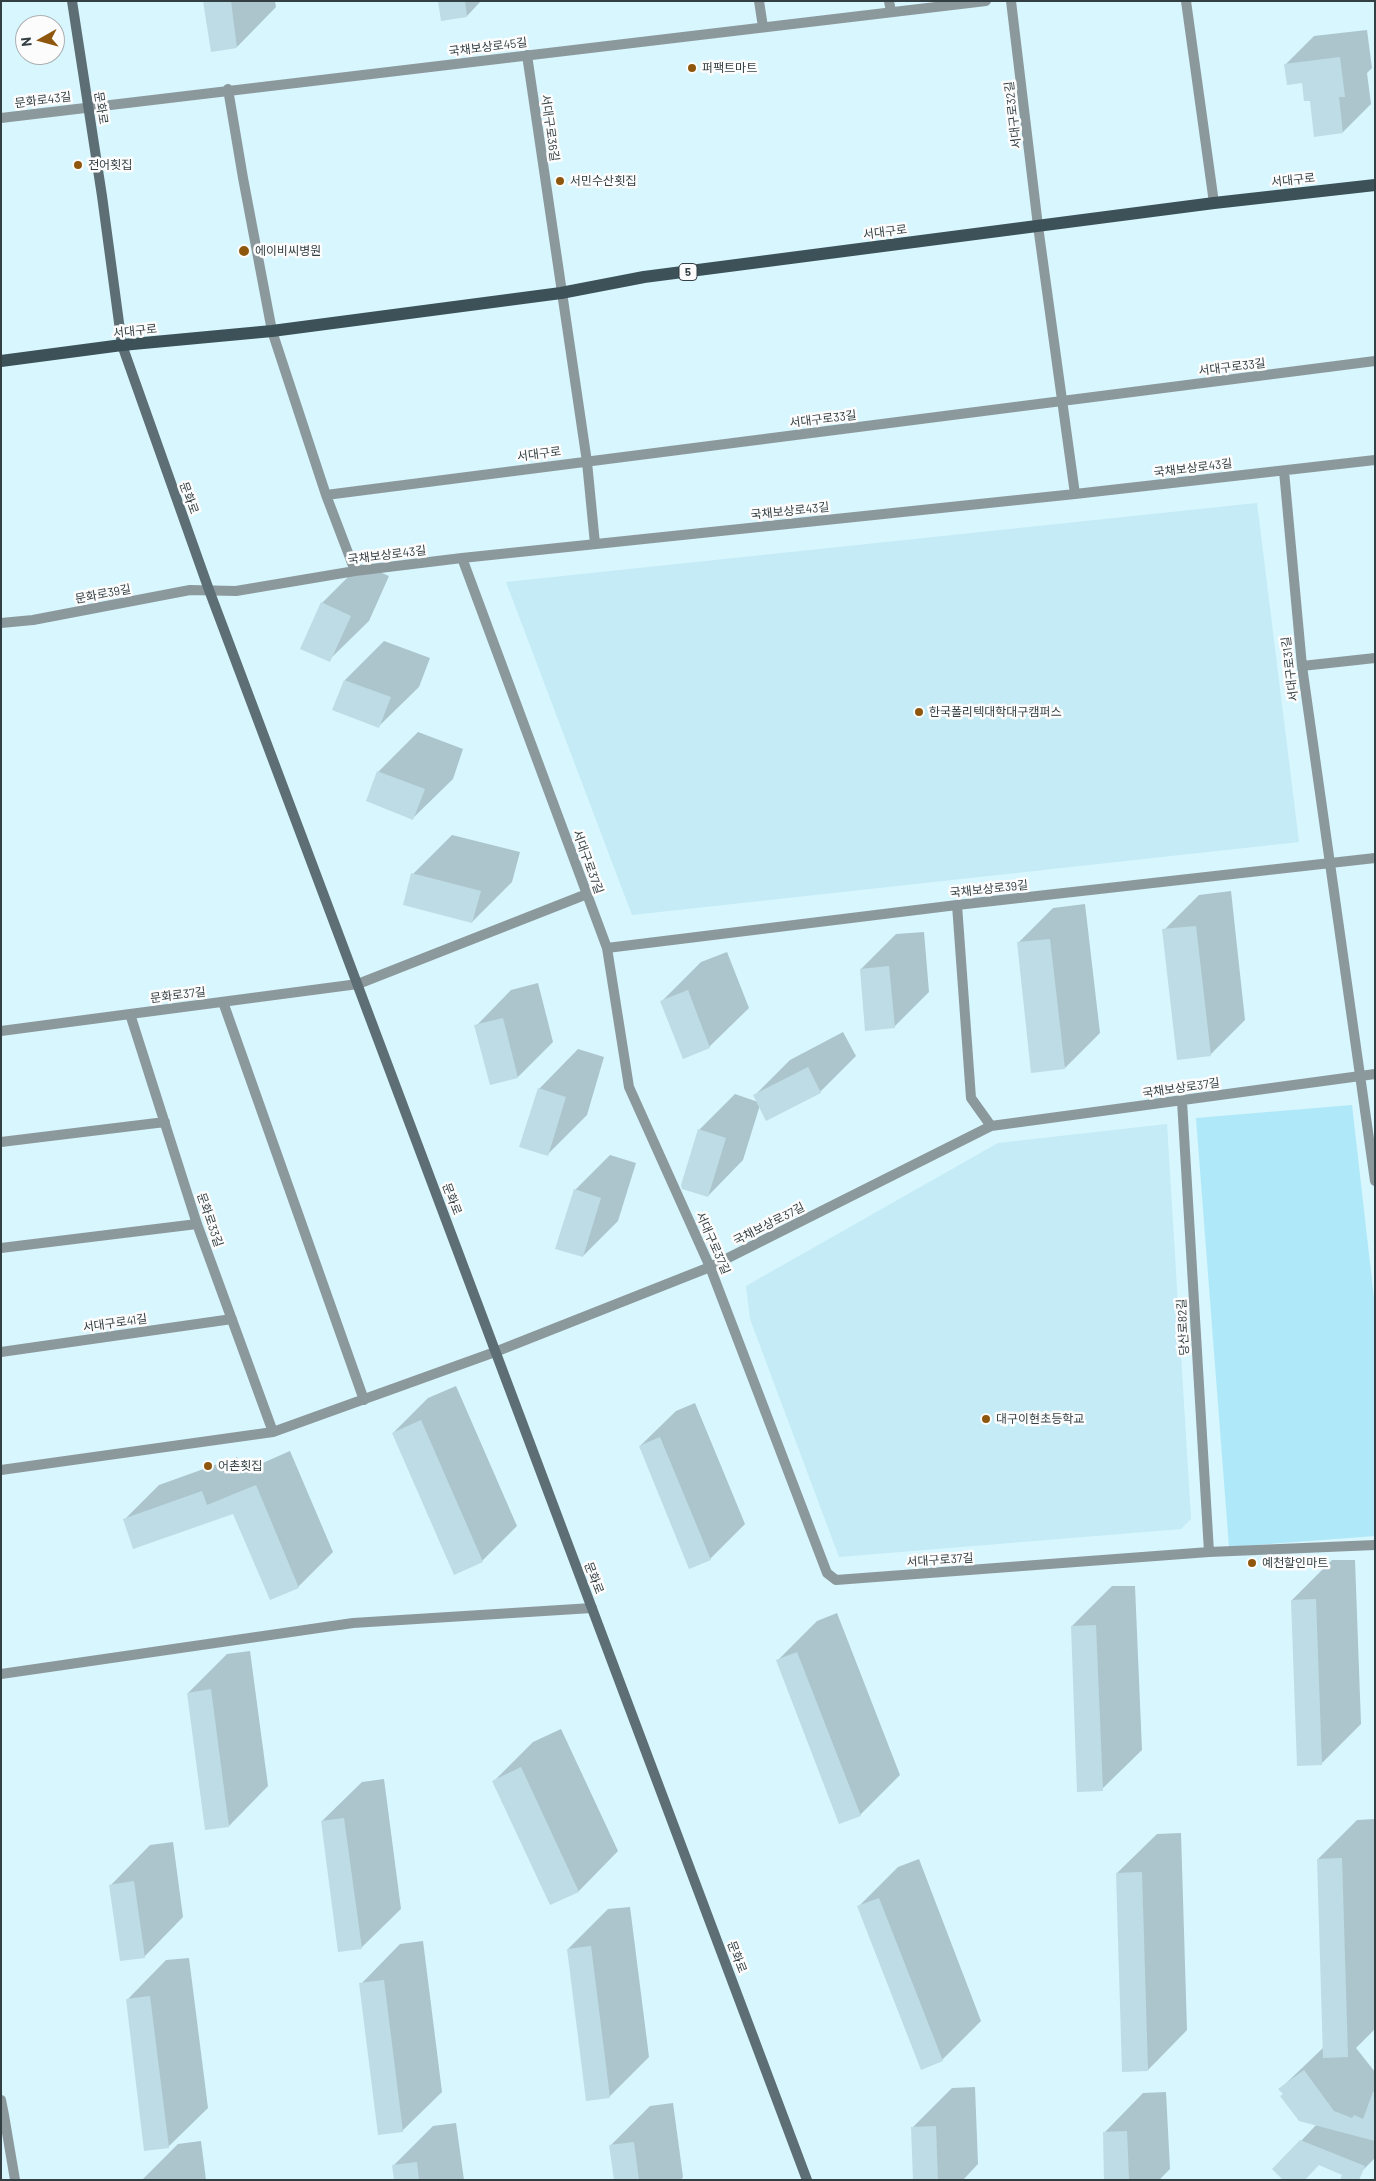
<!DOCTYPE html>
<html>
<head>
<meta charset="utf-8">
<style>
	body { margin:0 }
	#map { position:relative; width:1376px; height:2181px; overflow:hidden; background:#d7f6fe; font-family:Barlow,sans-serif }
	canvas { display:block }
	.frame { position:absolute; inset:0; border:2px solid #333f43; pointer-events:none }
	.north { position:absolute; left:15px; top:15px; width:50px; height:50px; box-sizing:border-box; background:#fcfcfc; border:1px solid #acb0b2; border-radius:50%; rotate:263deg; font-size:14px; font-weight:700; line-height:20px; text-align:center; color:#333f43 }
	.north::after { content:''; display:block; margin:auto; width:18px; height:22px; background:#8f570e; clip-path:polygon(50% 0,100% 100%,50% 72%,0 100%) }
</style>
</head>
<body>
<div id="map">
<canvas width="1376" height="2181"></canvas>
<div class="frame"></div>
<div class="north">N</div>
</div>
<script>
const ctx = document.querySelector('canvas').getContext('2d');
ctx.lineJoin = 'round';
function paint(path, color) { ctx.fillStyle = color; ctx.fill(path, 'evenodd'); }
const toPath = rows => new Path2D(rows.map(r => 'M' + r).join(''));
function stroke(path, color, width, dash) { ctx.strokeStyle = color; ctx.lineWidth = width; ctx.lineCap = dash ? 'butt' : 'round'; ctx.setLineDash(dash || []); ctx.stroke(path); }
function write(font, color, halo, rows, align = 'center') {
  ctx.font = font + ' Barlow,"Noto Sans KR",sans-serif'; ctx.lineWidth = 5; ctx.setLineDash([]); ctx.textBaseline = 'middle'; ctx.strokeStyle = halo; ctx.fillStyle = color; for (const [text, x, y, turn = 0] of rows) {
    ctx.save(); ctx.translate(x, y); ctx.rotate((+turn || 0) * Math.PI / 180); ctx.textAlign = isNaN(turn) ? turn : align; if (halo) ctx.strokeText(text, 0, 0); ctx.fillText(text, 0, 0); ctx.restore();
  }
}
const built = toPath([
	[1257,503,1299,842,632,915,506,582],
	[1167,1124,1191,1519,1181,1529,839,1557,750,1319,746,1286,998,1143]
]);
const green = toPath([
	[1352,1105,1375,1307,1375,1536,1229,1547,1196,1118]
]);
const shadow = toPath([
	[205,1,275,1,276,7,237,47],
	[439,1,481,1,467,16],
	[1367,30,1372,68,1367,73,1371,104,1343,132,1311,99,1303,82,1286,64,1314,36],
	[361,564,389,576,369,621,329,660,322,603],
	[384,641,430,658,419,687,379,726,345,680],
	[418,732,463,749,453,779,413,818,378,772],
	[452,835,520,852,512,882,472,922,413,874],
	[1231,891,1245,1020,1210,1055,1164,930,1199,895],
	[1085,904,1100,1033,1065,1068,1018,943,1053,908],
	[924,932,929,992,894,1027,861,969,896,934],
	[727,952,749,1008,709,1047,662,1001,701,962],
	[538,983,553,1042,518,1077,476,1026,511,990],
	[843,1032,856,1056,820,1092,767,1119,760,1105,743,1160,708,1196,699,1130,735,1094,758,1102,755,1095,790,1060],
	[578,1049,604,1057,587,1115,547,1155,539,1089],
	[610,1155,636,1163,618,1221,583,1256,575,1190],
	[456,1386,517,1526,482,1561,393,1433,428,1398],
	[695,1403,745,1524,710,1559,640,1446,676,1411],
	[290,1451,333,1552,298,1587,234,1512,124,1520,159,1485,237,1457,242,1472],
	[1332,1560,1355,1560,1361,1724,1322,1763,1292,1600],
	[1112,1586,1135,1586,1142,1750,1102,1789,1072,1626],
	[837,1613,900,1775,860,1815,777,1661,817,1621],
	[250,1651,268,1786,229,1826,188,1693,227,1654],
	[561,1729,618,1851,579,1891,551,1904,494,1781,533,1742],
	[384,1779,401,1909,361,1948,322,1821,362,1782],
	[1375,1819,1375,2029,1356,2048,1375,2072,1375,2158,1355,2178,1301,2141,1317,2124,1280,2089,1324,2047,1318,1859,1357,1820],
	[1181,1833,1187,2030,1148,2070,1117,1873,1157,1834],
	[173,1842,183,1917,144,1957,111,1885,150,1845],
	[919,1859,981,2021,942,2060,859,1906,898,1867],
	[630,1907,649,2057,609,2097,568,1949,608,1909],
	[423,1941,442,2092,402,2131,361,1984,400,1944],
	[189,1958,208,2108,168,2147,127,2000,166,1960],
	[975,2087,978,2164,963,2180,914,2180,912,2128,952,2088],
	[1166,2092,1170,2169,1159,2180,1106,2180,1104,2133,1143,2093],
	[673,2103,683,2177,681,2180,615,2180,611,2145,650,2106],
	[456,2123,464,2180,395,2180,393,2166,433,2126],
	[201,2141,206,2180,142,2180,178,2144]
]);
const building = toPath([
	[203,1,231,1,237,48,211,52],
	[438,1,465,1,467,17,441,21],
	[1340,57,1345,97,1339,97,1343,133,1314,137,1310,101,1304,101,1302,83,1287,85,1284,64],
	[321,602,351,616,330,662,300,649],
	[344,680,391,697,379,728,332,710],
	[377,771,425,789,413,820,366,801],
	[411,873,481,891,472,923,403,905],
	[1196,926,1211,1056,1177,1060,1162,929],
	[1050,939,1065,1069,1031,1073,1017,942],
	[889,966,895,1028,865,1031,860,969],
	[688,990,710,1048,683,1059,660,1001],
	[503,1018,518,1078,490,1085,474,1025],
	[808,1067,821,1093,766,1121,753,1095],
	[538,1088,566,1097,548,1156,519,1147],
	[698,1129,726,1138,708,1197,682,1189,681,1185],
	[574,1189,601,1198,583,1257,555,1249],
	[421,1420,483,1562,454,1575,392,1433],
	[660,1437,711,1560,689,1569,639,1446],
	[256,1485,299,1588,270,1600,233,1514,133,1549,123,1519,202,1491,207,1505],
	[1316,1599,1322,1765,1297,1766,1291,1600],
	[1096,1625,1103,1791,1077,1792,1071,1626],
	[797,1652,861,1816,839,1824,776,1660],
	[211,1689,229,1827,205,1830,187,1693],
	[521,1767,579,1892,550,1905,492,1781],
	[344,1818,362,1949,338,1952,321,1821],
	[1342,1858,1348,2057,1323,2058,1317,1859],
	[1142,1872,1148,2071,1122,2072,1116,1873],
	[134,1881,145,1958,120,1961,109,1885],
	[879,1898,943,2061,921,2070,857,1906],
	[591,1946,610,2098,586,2101,567,1949],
	[384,1980,403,2132,378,2135,359,1983],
	[150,1996,169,2148,144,2151,126,1999],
	[1304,2070,1334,2111,1352,2118,1354,2115,1363,2119,1373,2092,1375,2092,1375,2141,1299,2121,1280,2096,1283,2094,1278,2089],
	[936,2126,938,2180,913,2180,911,2127],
	[1127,2131,1129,2180,1104,2180,1103,2132],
	[1300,2140,1365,2166,1359,2180,1340,2180,1342,2175,1319,2165,1305,2180,1283,2180,1272,2169],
	[634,2142,639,2180,614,2180,609,2145],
	[417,2162,419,2180,394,2180,392,2165]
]);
const street = toPath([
	[759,1,763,27],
	[889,1,891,12],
	[1011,1,1038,226,1075,494],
	[1186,1,1214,203],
	[527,55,587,462,595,544],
	[228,89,243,178,272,331,326,495,355,571],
	[1,118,986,1],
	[1284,471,1302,666,1375,1181],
	[326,495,1375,361],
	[462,558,607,948,629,1087,710,1267,827,1573,836,1580,1209,1552,1375,1545],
	[1,623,33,620,190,590,236,591,355,571,462,558,1075,494,1375,460],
	[1302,666,1375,658],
	[957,905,971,1098,991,1126],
	[607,948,957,905,1375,858],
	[223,1002,364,1400],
	[130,1014,197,1224,273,1432],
	[1,1031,358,984,587,894],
	[1182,1101,1209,1552],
	[1,1142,165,1122],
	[1,1248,197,1224],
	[1,1352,232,1319],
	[1,1470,273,1432,495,1352,710,1267,991,1126,1375,1074],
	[1,1674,353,1623,592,1608],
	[1,2100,4,2115],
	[1,2115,4,2115,15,2180]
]);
const secondary = toPath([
	[72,1,102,196,122,345,209,590,807,2180]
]);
const primary = toPath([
	[1,361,122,345,272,331,561,293,644,277,1214,203,1375,185]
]);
const markers = [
	[692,68,5,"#8f570e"],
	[78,165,5,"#8f570e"],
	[560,181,5,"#8f570e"],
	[244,251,6,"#8f570e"],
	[919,712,5,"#8f570e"],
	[986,1419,5,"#8f570e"],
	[208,1466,5,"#8f570e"],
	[1252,1563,5,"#8f570e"]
];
const shields = [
	[688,272,18]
];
const shieldNames = [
	["5",688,272]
];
const streetNames = [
	["국채보상로45길",488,47,-7],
	["문화로43길",43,100,-7],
	["문화로",101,108,81],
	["서대구로32길",1013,115,-97],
	["서대구로36길",550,128,82],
	["서대구로",1293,180,-6],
	["서대구로",885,232,-7],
	["서대구로",135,331,-6],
	["서대구로33길",1232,367,-7],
	["서대구로33길",823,419,-7],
	["서대구로",539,454,-7],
	["국채보상로43길",1193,468,-7],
	["문화로",189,498,70],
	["국채보상로43길",790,511,-6],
	["국채보상로43길",387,555,-7],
	["문화로39길",103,594,-11],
	["서대구로31길",1290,669,-97],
	["서대구로37길",588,862,70],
	["국채보상로39길",989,889,-6],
	["문화로37길",178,995,-7],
	["국채보상로37길",1181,1088,-8],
	["문화로",452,1199,69],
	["문화로33길",210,1220,71],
	["국채보상로37길",769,1224,-27],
	["서대구로37길",713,1243,66],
	["서대구로41길",115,1323,-8],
	["당산로82길",1183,1327,-93],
	["서대구로37길",940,1560,-4],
	["문화로",594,1578,69],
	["문화로",737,1957,69]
];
const poiNames = [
	["퍼팩트마트",702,68],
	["전어횟집",88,165],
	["서민수산횟집",570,181],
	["에이비씨병원",255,251],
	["한국폴리텍대학대구캠퍼스",929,712],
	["대구이현초등학교",996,1419],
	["어촌횟집",218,1466],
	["예천할인마트",1262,1563]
];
paint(built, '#c4ebf6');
paint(green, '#afe8f8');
paint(shadow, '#0003');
paint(building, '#bedce5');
stroke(street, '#8c999c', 10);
stroke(secondary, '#5d6f74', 10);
stroke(primary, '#3c5258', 12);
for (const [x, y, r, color] of markers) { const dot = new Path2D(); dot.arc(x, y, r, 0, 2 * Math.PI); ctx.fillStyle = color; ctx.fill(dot); stroke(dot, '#fcfcfc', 2); }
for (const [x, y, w] of shields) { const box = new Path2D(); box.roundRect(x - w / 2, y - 8.5, w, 17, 4); ctx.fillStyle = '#fcfcfc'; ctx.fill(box); stroke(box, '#333f43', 1); }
write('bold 11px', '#333f43', null, shieldNames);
write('12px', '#333f43', '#fcfcfc', streetNames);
write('12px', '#333f43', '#fcfcfc', poiNames, 'left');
</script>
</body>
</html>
